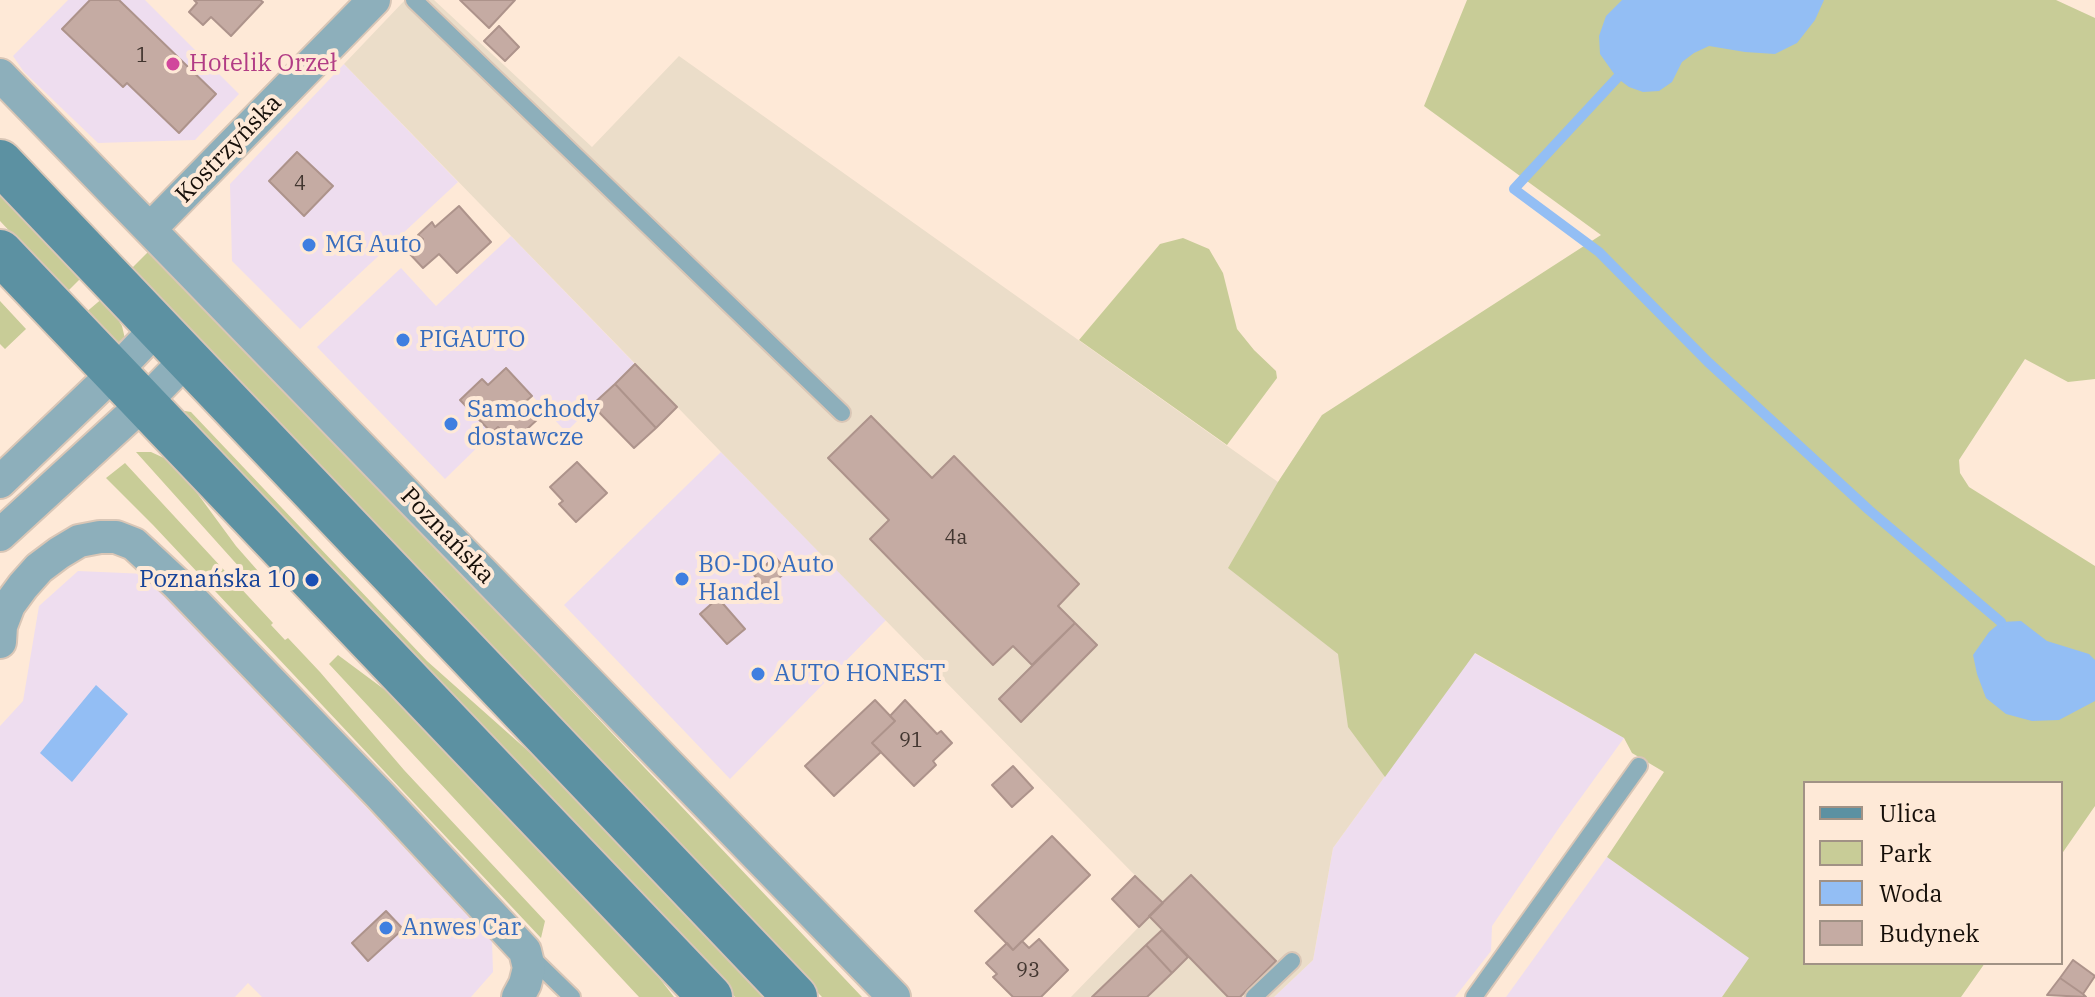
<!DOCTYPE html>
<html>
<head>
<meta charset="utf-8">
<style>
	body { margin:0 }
	#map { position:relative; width:2095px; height:997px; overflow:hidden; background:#fee9d7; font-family:"IBM Plex Serif",serif }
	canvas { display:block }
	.legend { position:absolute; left:1803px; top:781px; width:260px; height:184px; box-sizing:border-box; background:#fee9d7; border:2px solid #a19285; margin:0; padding:10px 14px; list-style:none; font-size:24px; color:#160f09 }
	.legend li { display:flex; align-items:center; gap:16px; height:40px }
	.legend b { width:40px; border:2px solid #a19285 }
</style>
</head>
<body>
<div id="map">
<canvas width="2095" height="997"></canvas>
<ul class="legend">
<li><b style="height:10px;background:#5c91a2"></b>Ulica</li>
<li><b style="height:22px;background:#c8cc97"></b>Park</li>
<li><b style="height:22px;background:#93bef4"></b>Woda</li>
<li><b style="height:22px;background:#c5aba3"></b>Budynek</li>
</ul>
</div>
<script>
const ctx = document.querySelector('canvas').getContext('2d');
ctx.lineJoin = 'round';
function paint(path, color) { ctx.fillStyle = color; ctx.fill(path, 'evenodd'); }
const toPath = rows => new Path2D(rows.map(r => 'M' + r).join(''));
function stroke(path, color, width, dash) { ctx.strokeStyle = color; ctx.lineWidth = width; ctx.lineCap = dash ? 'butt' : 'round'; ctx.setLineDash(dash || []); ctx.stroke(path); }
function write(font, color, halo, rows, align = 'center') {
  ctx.font = font + ' "IBM Plex Serif",serif'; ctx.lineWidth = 8; ctx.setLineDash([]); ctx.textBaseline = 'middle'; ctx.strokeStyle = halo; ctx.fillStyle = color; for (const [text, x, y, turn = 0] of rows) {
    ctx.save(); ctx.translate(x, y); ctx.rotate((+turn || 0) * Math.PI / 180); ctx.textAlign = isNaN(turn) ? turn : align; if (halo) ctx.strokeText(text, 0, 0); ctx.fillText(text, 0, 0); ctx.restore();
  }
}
const commercial = toPath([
	[68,0,145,0,239,94,195,140,98,143,24,72,13,56],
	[344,64,458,182,300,329,232,261,230,184],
	[511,236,635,364,566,432,506,368,488,385,482,380,461,400,492,433,445,479,317,347,401,268,436,306],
	[721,452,886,620,730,779,564,605],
	[78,571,147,574,492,941,493,972,471,997,262,997,248,983,235,997,0,997,0,726,23,701,39,606],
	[1474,653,1624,738,1561,825,1492,926,1491,951,1455,997,1274,997,1313,960,1333,848],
	[1607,857,1750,958,1722,997,1506,997]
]);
const industrial = toPath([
	[405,0,434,0,592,147,679,56,1278,482,1322,415,1704,336,1333,848,1313,960,1274,997,1071,997,1162,903,721,452,344,64]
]);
const green = toPath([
	[1467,0,2056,0,2095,18,2095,379,2068,382,2025,359,1959,460,1960,473,1969,487,2095,566,2095,806,2061,855,2061,783,1805,783,1805,963,1985,963,1961,997,1722,997,1749,958,1607,857,1664,772,1632,753,1624,738,1475,653,1385,777,1348,727,1338,654,1228,568,1278,482,1322,415,1601,235,1424,106],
	[0,188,84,275,67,292,0,221],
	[1183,238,1209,249,1223,273,1237,329,1254,350,1276,371,1277,378,1227,445,1079,340,1160,244],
	[152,248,862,997,822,997,128,272],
	[104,297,122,326,126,343,123,349,84,314],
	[0,301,26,329,5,349,0,344],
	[185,411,191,412,427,661,572,790,770,997,735,997,181,419],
	[136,452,151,452,175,463,236,546,258,571,250,579],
	[125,463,273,623,271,625,285,640,288,638,320,672,404,770,545,921,541,938,153,525,106,478],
	[338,655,408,707,641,954,674,997,639,997,329,664]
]);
const water = toPath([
	[1622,0,1824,0,1815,20,1797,43,1775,54,1745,52,1709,46,1694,53,1682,62,1672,82,1659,91,1643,92,1629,87,1617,78,1600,54,1599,36,1606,16],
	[2021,621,2047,641,2089,654,2095,660,2095,701,2059,720,2032,721,2006,714,1986,698,1977,674,1973,655,1989,632,2001,622],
	[96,685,128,714,72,782,40,753]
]);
const stream = toPath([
	[1617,78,1514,189,1599,252,1708,362,1869,510,2001,622]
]);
const building = toPath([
	[90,0,119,0,216,94,179,133,127,83,123,87,62,29,90,0],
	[194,0,260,0,263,2,231,36,211,17,203,25,189,12,197,3,194,0],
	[460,0,515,0,489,28,460,0],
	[499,26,519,47,505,61,484,41,499,26],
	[297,152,333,186,304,216,269,181,297,152],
	[459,206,491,242,457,273,439,254,423,268,408,252,423,239,418,235,432,222,435,227,459,206],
	[635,364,677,407,656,428,615,384,635,364],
	[506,368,532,396,525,402,539,418,513,442,498,427,492,433,460,400,482,379,488,385,506,368],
	[615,384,656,428,634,448,592,405,615,384],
	[871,416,932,478,954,456,1079,584,1058,606,1075,623,1032,665,1013,646,993,665,870,539,889,520,828,458,871,416],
	[577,462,607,493,576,522,559,504,563,501,550,487,577,462],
	[775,557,787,571,766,589,754,575,775,557],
	[718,598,745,629,727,644,700,614,718,598],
	[1075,623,1097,645,1021,722,999,699,1075,623],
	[875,700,895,721,872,743,881,752,834,796,805,766,875,700],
	[905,700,937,734,941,731,952,743,933,761,936,765,914,786,872,743,895,721,890,716,905,700],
	[1013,766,1033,788,1012,807,992,785,1013,766],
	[1052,836,1090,875,1013,950,975,911,1052,836],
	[1191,875,1276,961,1240,997,1228,997,1149,916,1191,875],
	[1135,876,1163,903,1139,927,1112,899,1135,876],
	[386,911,403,929,368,961,352,943,386,911],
	[1162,930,1188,957,1172,973,1146,945,1162,930],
	[1039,939,1068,970,1041,997,1013,997,993,977,997,974,986,963,1007,943,1013,950,1022,941,1029,948,1039,939],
	[1146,945,1172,973,1147,997,1092,997,1146,945],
	[2073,960,2095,976,2083,994,2060,978,2073,960],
	[2060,978,2083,994,2086,997,2047,995,2060,978]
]);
const lane = toPath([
	[414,0,842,413],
	[529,955,572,997],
	[1254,997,1292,961],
	[1474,997,1639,766]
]);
const street = toPath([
	[0,75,894,997],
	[150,229,374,0],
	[0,482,115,372,158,327],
	[0,535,144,403,187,359],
	[0,642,1,626,9,605,23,586,39,568,59,553,79,541,100,537,116,537,134,544,176,583,379,794,525,951,529,968,525,984,518,997]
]);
const secondary = toPath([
	[0,162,795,997],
	[0,252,710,997]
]);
const markers = [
	[173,64,8,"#d1479c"],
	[309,245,8,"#3f7fe0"],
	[403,340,8,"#3f7fe0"],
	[451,424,8,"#3f7fe0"],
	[682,579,8,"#3f7fe0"],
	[312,580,8,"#1a4fb4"],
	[758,674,8,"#3f7fe0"],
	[386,928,8,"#3f7fe0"]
];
const numberNames = [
	["1",142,56],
	["4",300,184],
	["4a",956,538],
	["91",911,741],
	["93",1028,971]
];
const hotelNames = [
	["Hotelik Orzeł",189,64]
];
const streetNames = [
	["Kostrzyńska",229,149,-46],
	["Poznańska",447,536,46]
];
const shopNames = [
	["MG Auto",325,245],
	["PIGAUTO",419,340],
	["Samochody",467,410],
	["dostawcze",467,438],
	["BO-DO Auto",698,565],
	["Handel",698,593],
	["AUTO HONEST",774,674],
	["Anwes Car",402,928]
];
const transitNames = [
	["Poznańska 10",296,580]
];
paint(commercial, '#eeddef');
paint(industrial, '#ebddc9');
paint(green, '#c8cc97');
paint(water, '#93bef4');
stroke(stream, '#93bef4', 10);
paint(building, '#c5aba3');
stroke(building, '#ad938b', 2);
stroke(lane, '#d9c6b6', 20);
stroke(street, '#d9c6b6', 36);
stroke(secondary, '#d9c6b6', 48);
stroke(lane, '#8dafbb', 16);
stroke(street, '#8dafbb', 32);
stroke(secondary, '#5c91a2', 44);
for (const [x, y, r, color] of markers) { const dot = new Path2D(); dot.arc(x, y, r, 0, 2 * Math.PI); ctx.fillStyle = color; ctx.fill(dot); stroke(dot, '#fee9d7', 3); }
write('20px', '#423630', null, numberNames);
write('24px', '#b23c85', '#fee9d7', hotelNames, 'left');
write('24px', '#160f09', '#fee9d7', streetNames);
write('24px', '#366cbe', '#fee9d7', shopNames, 'left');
write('24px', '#164399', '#fee9d7', transitNames, 'right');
</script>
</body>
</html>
